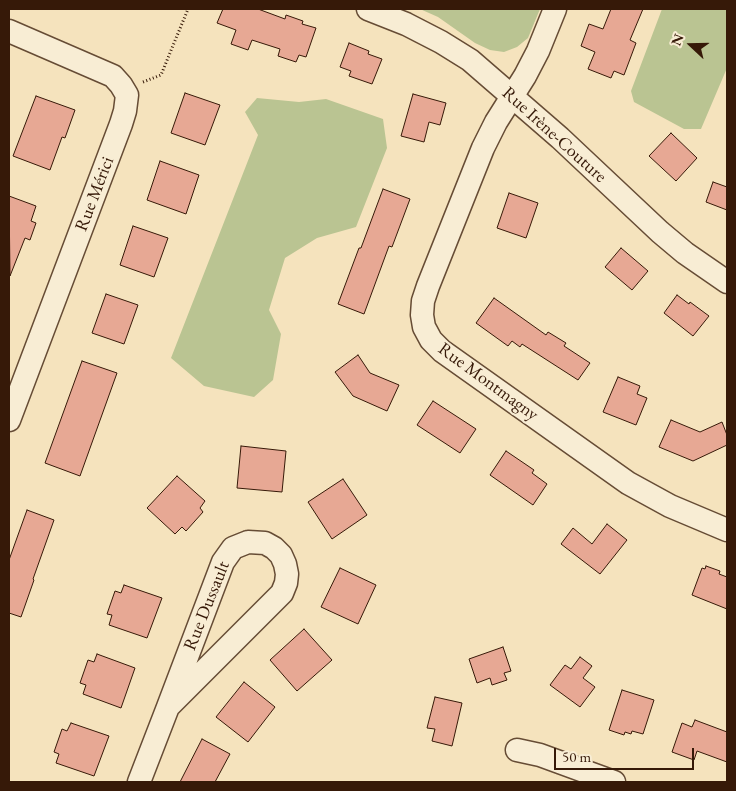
<!DOCTYPE html>
<html>
<head>
<meta charset="utf-8">
<style>
	body { margin:0 }
	#map { position:relative; width:736px; height:791px; overflow:hidden; background:#f5e3bd; font-family:"EB Garamond",serif }
	canvas { display:block }
	.frame { position:absolute; inset:0; border:10px solid #361908; pointer-events:none }
	.north { position:absolute; left:666px; top:20px; width:50px; height:50px; -webkit-text-stroke:4px #f8edd4; paint-order:stroke; rotate:291deg; font-size:14px; font-weight:700; line-height:20px; text-align:center; color:#361908 }
	.north::after { content:''; display:block; margin:auto; width:18px; height:22px; background:#361908; clip-path:polygon(50% 0,100% 100%,50% 72%,0 100%) }
	.scale { position:absolute; left:554px; top:748px; width:140px; height:22px; box-sizing:border-box; border:2px solid #361908; border-top:0; padding-left:6px; font-size:15px; line-height:18px; white-space:nowrap; color:#361908; -webkit-text-stroke:4px #f8edd4; paint-order:stroke }
</style>
</head>
<body>
<div id="map">
<canvas width="736" height="791"></canvas>
<div class="frame"></div>
<div class="north">N</div>
<div class="scale">50 m</div>
</div>
<script>
const ctx = document.querySelector('canvas').getContext('2d');
ctx.lineJoin = 'round';
function paint(path, color) { ctx.fillStyle = color; ctx.fill(path, 'evenodd'); }
const toPath = rows => new Path2D(rows.map(r => 'M' + r).join(''));
function stroke(path, color, width, dash) { ctx.strokeStyle = color; ctx.lineWidth = width; ctx.lineCap = dash ? 'butt' : 'round'; ctx.setLineDash(dash || []); ctx.stroke(path); }
function write(font, color, halo, rows, align = 'center') {
  ctx.font = font + ' "EB Garamond",serif'; ctx.lineWidth = 4; ctx.setLineDash([]); ctx.textBaseline = 'middle'; ctx.strokeStyle = halo; ctx.fillStyle = color; for (const [text, x, y, turn = 0] of rows) {
    ctx.save(); ctx.translate(x, y); ctx.rotate((+turn || 0) * Math.PI / 180); ctx.textAlign = isNaN(turn) ? turn : align; if (halo) ctx.strokeText(text, 0, 0); ctx.fillText(text, 0, 0); ctx.restore();
  }
}
const green = toPath([
	[420,9,540,9,528,38,517,47,504,52,490,50,475,43,438,17],
	[662,9,727,9,727,68,701,129,684,129,634,102,631,91],
	[257,98,299,102,326,99,383,119,387,148,356,227,317,238,285,258,269,310,281,334,273,380,254,397,204,386,171,358,258,135,245,112]
]);
const building = toPath([
	[223,9,258,9,285,19,286,15,303,21,302,24,316,28,306,57,299,55,296,62,278,56,280,49,252,40,248,50,231,44,236,30,217,23,223,9],
	[611,9,643,9,630,40,636,43,624,75,614,71,611,78,588,69,595,52,581,46,589,24,603,29,611,9],
	[349,43,369,51,368,54,382,59,372,84,349,76,351,71,340,67,349,43],
	[185,93,220,105,205,145,171,133,185,93],
	[413,94,446,103,440,125,429,122,424,142,401,136,413,94],
	[36,96,75,110,65,138,62,137,50,170,13,156,36,96],
	[671,133,697,158,676,181,649,156,671,133],
	[160,161,199,175,186,214,147,200,160,161],
	[713,182,727,187,727,210,706,202,713,182],
	[383,189,410,199,392,247,389,246,364,314,338,304,359,248,361,248,383,189],
	[509,193,538,203,526,238,497,228,509,193],
	[9,196,36,206,31,221,36,223,30,240,25,238,10,276,9,196],
	[133,226,168,238,154,277,120,265,133,226],
	[621,248,648,271,632,290,605,267,621,248],
	[106,294,138,305,124,344,92,333,106,294],
	[677,295,689,304,690,302,709,316,693,336,664,313,677,295],
	[494,298,546,335,548,332,566,343,564,346,590,363,578,380,522,344,520,347,512,341,508,346,476,323,494,298],
	[358,355,370,373,399,385,387,411,353,396,335,372,358,355],
	[82,361,117,373,80,476,45,463,82,361],
	[618,377,640,386,637,394,647,398,636,425,603,412,618,377],
	[433,401,476,429,460,453,417,425,433,401],
	[671,420,700,432,722,422,727,435,727,445,693,461,659,447,671,420],
	[241,446,286,451,282,492,237,488,241,446],
	[506,451,534,470,532,473,547,484,533,505,490,475,506,451],
	[177,476,205,501,200,508,203,512,186,531,182,527,175,534,147,508,177,476],
	[343,479,367,515,332,539,308,502,343,479],
	[27,510,54,520,33,579,34,580,21,617,9,613,9,560,27,510],
	[607,524,627,540,600,574,561,544,573,528,592,544,607,524],
	[706,566,720,571,719,574,727,577,727,609,692,595,702,568,705,569,706,566],
	[340,568,376,585,358,624,321,607,340,568],
	[124,585,162,598,147,638,109,625,112,615,107,614,115,591,121,593,124,585],
	[304,629,332,660,297,691,270,660,304,629],
	[503,647,511,671,504,673,507,680,492,685,490,678,477,683,469,659,503,647],
	[97,654,135,668,121,708,83,694,86,685,80,683,88,660,94,662,97,654],
	[580,657,592,666,583,678,595,687,580,707,550,685,565,665,571,669,580,657],
	[244,682,275,707,248,742,216,717,244,682],
	[622,690,654,700,643,734,632,731,631,734,625,732,624,735,609,730,622,690],
	[435,697,462,703,452,746,432,741,435,729,427,728,435,697],
	[695,720,727,732,727,762,697,751,694,760,672,752,682,723,692,727,695,720],
	[71,723,109,736,94,776,56,763,59,754,54,752,62,729,67,731,71,723],
	[202,739,230,754,215,782,180,782,202,739]
]);
const path = toPath([
	[143,82,161,75,188,9]
]);
const minor = toPath([
	[368,9,406,24,441,42,470,60,560,138,660,232,685,253,727,282],
	[555,9,538,51,525,76,496,122,483,148,428,286,423,301,422,315,424,327,431,340,442,351,628,483,670,506,727,530],
	[9,31,113,76,121,85,127,95,125,111,121,124,9,420],
	[248,542,265,543,274,548,281,555,285,564,287,574,286,583,282,593,168,707,223,562,233,548,248,542],
	[517,750,540,755,614,782],
	[139,782,168,707]
]);
const streetNames = [
	["Rue Irène-Couture",554,135,42],
	["Rue Mérici",95,194,-69],
	["Rue Montmagny",488,382,36],
	["Rue Dussault",207,606,-68]
];
paint(green, '#bac492');
paint(building, '#e7a894');
stroke(building, '#361908', 1);
stroke(minor, '#664c35', 25);
stroke(path, '#361908', 3, [1, 2.5]);
stroke(minor, '#f8edd4', 22);
write('18px', '#361908', '#f8edd4', streetNames);
</script>
</body>
</html>
